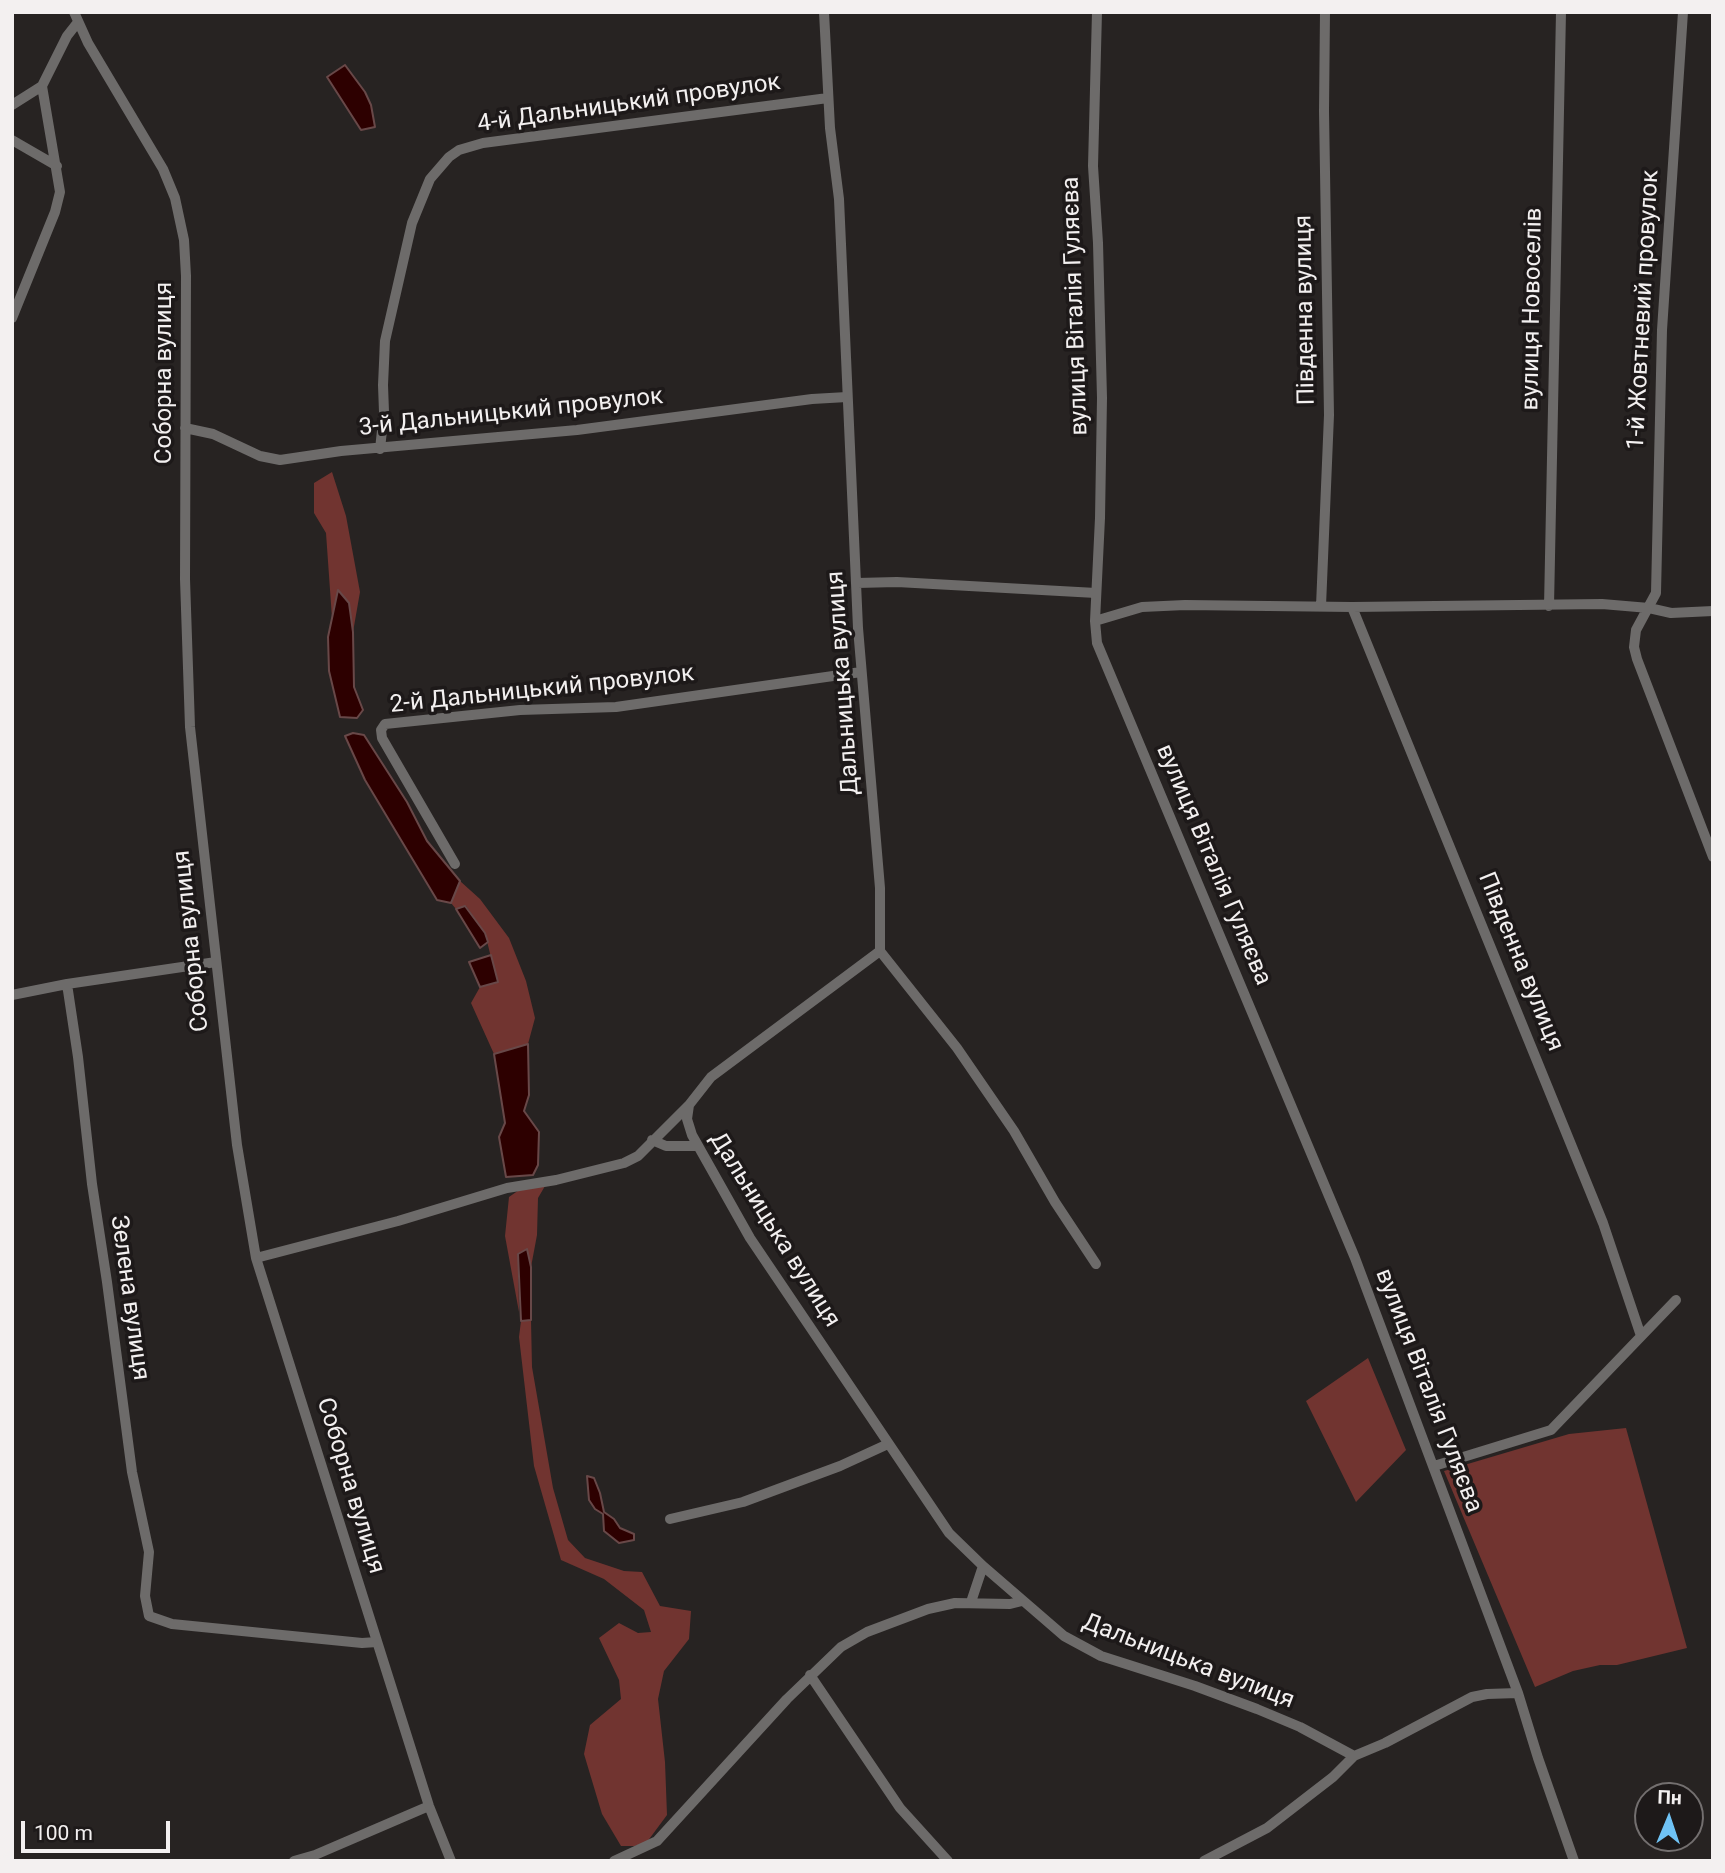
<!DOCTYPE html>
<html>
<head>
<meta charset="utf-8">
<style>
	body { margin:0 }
	#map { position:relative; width:1725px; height:1873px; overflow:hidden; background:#272322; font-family:Roboto,sans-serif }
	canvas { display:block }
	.frame { position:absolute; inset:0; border:14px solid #f3f0f0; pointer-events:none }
	.north { position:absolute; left:1634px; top:1782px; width:70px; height:70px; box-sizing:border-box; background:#1d1919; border:2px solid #736f6f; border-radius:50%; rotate:2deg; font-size:19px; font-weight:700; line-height:28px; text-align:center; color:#f3f0f0 }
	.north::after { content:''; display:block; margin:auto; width:24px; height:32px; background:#6fc2f4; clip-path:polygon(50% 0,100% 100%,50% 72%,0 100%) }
	.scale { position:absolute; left:21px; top:1821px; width:149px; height:32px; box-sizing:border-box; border:4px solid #f3f0f0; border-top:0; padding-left:9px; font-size:21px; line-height:24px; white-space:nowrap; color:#f3f0f0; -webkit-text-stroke:5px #1d1919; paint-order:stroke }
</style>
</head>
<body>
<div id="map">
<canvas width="1725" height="1873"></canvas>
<div class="frame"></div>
<div class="north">Пн</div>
<div class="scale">100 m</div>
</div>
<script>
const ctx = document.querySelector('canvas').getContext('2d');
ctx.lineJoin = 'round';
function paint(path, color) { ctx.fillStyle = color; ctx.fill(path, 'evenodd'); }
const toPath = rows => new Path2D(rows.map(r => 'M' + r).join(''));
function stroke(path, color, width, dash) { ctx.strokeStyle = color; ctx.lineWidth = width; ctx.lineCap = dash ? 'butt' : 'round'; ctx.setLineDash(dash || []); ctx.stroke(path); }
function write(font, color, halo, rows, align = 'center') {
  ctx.font = font + ' Roboto,sans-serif'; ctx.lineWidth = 7; ctx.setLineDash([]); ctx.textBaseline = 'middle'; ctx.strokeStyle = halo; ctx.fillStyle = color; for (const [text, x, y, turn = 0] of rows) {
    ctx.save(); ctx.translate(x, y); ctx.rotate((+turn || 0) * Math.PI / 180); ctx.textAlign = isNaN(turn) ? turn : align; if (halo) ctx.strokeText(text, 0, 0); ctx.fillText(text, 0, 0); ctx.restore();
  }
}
const green = toPath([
	[332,472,346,516,360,592,353,632,349,603,338,591,332,618,326,533,314,513,314,483],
	[460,881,480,899,509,938,526,981,535,1018,528,1044,494,1054,471,1003,480,987,497,982,485,933,466,906,456,909,451,903],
	[545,1186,538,1198,537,1235,531,1267,527,1250,518,1254,519,1312,505,1236,509,1197,519,1190],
	[531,1320,532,1367,553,1488,568,1540,585,1558,624,1571,642,1572,660,1606,691,1611,689,1639,664,1671,658,1699,665,1762,667,1815,647,1842,635,1846,621,1846,602,1814,584,1754,590,1725,621,1699,619,1680,599,1638,619,1623,638,1633,651,1632,644,1610,604,1579,561,1560,534,1466,519,1337,521,1321],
	[1368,1358,1406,1450,1356,1502,1306,1401],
	[1626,1428,1687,1648,1617,1665,1600,1665,1573,1671,1535,1687,1444,1471,1569,1434]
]);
const water = toPath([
	[345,65,365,92,371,105,375,127,361,130,327,77,345,65],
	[338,590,349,603,353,632,354,687,363,710,357,718,340,717,329,671,328,637,338,590],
	[353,733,364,735,407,802,427,841,460,881,451,903,437,900,365,780,345,736,353,733],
	[465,906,485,933,488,942,480,948,456,909,465,906],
	[491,955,498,982,480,987,469,962,491,955],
	[528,1044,529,1095,524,1111,539,1132,538,1165,533,1175,506,1177,499,1137,505,1123,494,1054,528,1044],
	[527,1249,531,1267,531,1320,521,1321,518,1254,527,1249],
	[587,1476,594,1478,600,1493,604,1512,614,1519,620,1528,634,1534,634,1540,619,1543,604,1531,603,1514,595,1509,589,1500,587,1476]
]);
const minor = toPath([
	[74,12,88,43,163,169,175,198,184,240,186,276,185,579,190,727,237,1145,256,1258,429,1806,451,1861],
	[824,12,830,128,839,199,858,628,880,888,880,951,711,1077,689,1105,687,1119,692,1135,750,1238,949,1533,983,1566,1064,1636,1101,1656,1195,1686,1257,1709,1300,1727,1354,1756,1385,1743,1472,1697,1487,1694,1518,1693,1538,1758,1574,1861],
	[1097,12,1093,166,1098,243,1102,398,1100,518,1095,621,1097,643,1355,1258,1518,1693],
	[1683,12,1662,330,1656,593,1636,630,1634,647,1637,659,1713,857],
	[12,105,42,86,67,36,78,22],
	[12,140,57,166],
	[12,318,55,212,60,192,42,86],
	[185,428,213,434,260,456,280,460,341,451,577,430,812,399,847,397],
	[380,449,384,412,383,385,385,341,412,223,430,179,449,157,459,150,483,143,828,98],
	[857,583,897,582,1096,593],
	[1321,606,1329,415,1324,111,1325,12],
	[1549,606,1561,12],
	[1352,607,1603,1223,1641,1336],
	[1095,621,1142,607,1185,605,1352,607,1602,604,1649,608,1671,613,1713,611],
	[455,864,382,738,381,730,385,724,520,710,616,707,861,672],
	[880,951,957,1048,1014,1131,1055,1202,1096,1264],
	[67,984,78,1057,92,1184,107,1282,132,1472,149,1552,145,1596,149,1616,172,1624,362,1643,377,1642],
	[12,995,67,984,216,962],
	[652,1140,666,1146,697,1146],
	[256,1258,398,1221,507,1188,556,1180,624,1163,638,1156,689,1105],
	[1434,1466,1551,1430,1676,1300],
	[670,1519,743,1502,840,1466,888,1444],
	[971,1602,983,1566],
	[810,1675,900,1808,948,1861],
	[294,1861,315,1855,429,1806],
	[614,1861,657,1841,787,1699,841,1647,867,1632,928,1609,955,1603,1010,1604,1022,1601],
	[1204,1861,1267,1828,1333,1777,1354,1756]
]);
const streetNames = [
	["4-й Дальницький провулок",629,104,-8],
	["вулиця Віталія Гуляєва",1076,306,-92],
	["вулиця Новоселів",1533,309,-89],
	["Південна вулиця",1306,310,-91],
	["1-й Жовтневий провулок",1644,310,-87],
	["Соборна вулиця",165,373,-90],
	["3-й Дальницький провулок",511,413,-6],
	["Дальницька вулиця",844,683,-94],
	["2-й Дальницький провулок",542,690,-6],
	["вулиця Віталія Гуляєва",1213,865,67],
	["Соборна вулиця",192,941,-96],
	["Південна вулиця",1520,962,68],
	["Дальницька вулиця",774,1230,58],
	["Зелена вулиця",129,1298,82],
	["вулиця Віталія Гуляєва",1428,1391,69],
	["Соборна вулиця",350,1486,73],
	["Дальницька вулиця",1188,1662,21]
];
paint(green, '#713430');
paint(water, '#2d0000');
stroke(water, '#684848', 2);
stroke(minor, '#6d6b6a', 10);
write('24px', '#f3f0f0', '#1d1919', streetNames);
</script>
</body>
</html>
